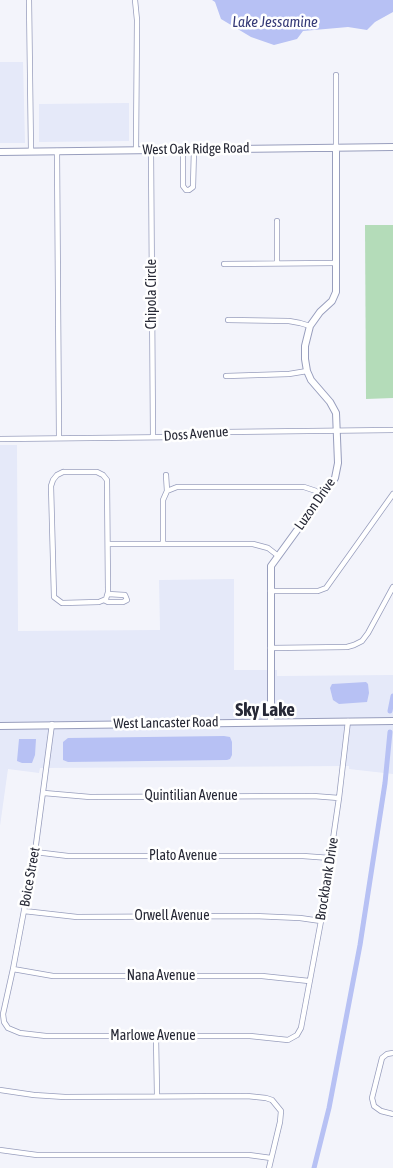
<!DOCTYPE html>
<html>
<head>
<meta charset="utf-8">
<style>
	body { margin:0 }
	canvas { display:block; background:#f3f4fb }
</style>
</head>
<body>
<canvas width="393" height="1168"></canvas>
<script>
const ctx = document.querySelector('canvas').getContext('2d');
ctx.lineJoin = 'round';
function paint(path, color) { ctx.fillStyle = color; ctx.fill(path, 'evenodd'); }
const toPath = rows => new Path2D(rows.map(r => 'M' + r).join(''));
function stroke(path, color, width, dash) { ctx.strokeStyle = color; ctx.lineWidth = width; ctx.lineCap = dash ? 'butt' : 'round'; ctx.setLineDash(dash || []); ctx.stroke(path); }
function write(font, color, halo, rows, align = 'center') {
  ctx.font = font + ' "Asap Condensed",sans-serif'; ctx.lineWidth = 5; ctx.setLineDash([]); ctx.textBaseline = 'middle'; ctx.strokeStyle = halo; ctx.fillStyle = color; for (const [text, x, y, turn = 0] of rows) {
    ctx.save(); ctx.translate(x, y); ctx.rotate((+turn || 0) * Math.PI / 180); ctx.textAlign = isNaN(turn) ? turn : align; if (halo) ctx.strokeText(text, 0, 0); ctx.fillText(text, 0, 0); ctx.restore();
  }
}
const built = toPath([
	[0,62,23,62,25,143,0,143],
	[129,103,129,141,39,142,39,104],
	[0,445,17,445,18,631,160,630,159,580,234,579,234,670,277,670,277,676,393,675,393,774,349,769,349,766,40,768,39,773,8,769,0,826]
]);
const green = toPath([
	[365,225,393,225,393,398,366,399]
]);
const water = toPath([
	[212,0,393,0,393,12,375,22,367,30,348,27,303,31,297,39,274,45,251,37,221,19,215,2],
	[366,682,368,684,369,693,367,702,339,704,333,700,330,688,332,684],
	[224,736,230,737,232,742,232,755,230,759,227,760,68,762,63,760,63,742,68,738],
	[19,739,36,739,35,755,32,763,22,763,17,761]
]);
const canal = toPath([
	[390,711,393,696],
	[314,1168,329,1108,360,945,385,783,390,732]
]);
const street = toPath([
	[29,0,31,151],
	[135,0,137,20,136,150],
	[336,75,336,148],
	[183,149,183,186,186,190,189,190,193,187,194,149],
	[151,150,153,437],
	[57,151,59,438],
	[277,263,277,221],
	[224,264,336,263],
	[228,320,289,321,300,323,310,326],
	[226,376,289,374,307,371],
	[0,439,182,437,223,432,393,430],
	[63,472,97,472,103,475,107,480,108,592,106,599,99,602,62,603,54,597,51,486,53,480,57,475,63,472],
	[166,475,167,491],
	[167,491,177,487,304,487,316,491,323,496],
	[163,543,163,500,167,491],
	[108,544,253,544,268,548,277,555],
	[270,591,318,591,326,588,393,494],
	[104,600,108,602,123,602,127,600,125,595,108,594],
	[270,648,347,647,354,645,362,641,368,633,393,587],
	[52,724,35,852,13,969,3,1014,4,1022,8,1028,20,1033,46,1036,250,1036,288,1040,297,1035,301,1028,321,921,339,798,348,721],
	[44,793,90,797,313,796,339,798],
	[35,852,68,856,303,856,330,858],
	[24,911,77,917,254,916,300,918,321,921],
	[13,969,53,976,262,976,309,981],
	[156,1036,157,1095],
	[393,1053,387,1054,382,1058,372,1098,374,1106,381,1111,393,1114],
	[0,1090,34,1095,65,1097,247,1096,266,1098,272,1100,281,1111,280,1122,269,1168],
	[0,1150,37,1155,249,1155,271,1158]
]);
const secondary = toPath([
	[0,152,393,147],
	[271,722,271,566,335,478,338,463,336,413,330,402,311,380,307,371,305,359,305,346,310,326,320,312,332,301,336,292,336,148],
	[0,726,393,721]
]);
const streetNames = [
	["West Oak Ridge Road",196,149,-1],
	["Chipola Circle",152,294,-90],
	["Doss Avenue",196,434,-4],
	["Luzon Drive",315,504,-55],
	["West Lancaster Road",166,723,-1],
	["Quintilian Avenue",191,796],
	["Plato Avenue",183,856],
	["Boice Street",30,877,-80],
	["Brockbank Drive",327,879,-81],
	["Orwell Avenue",172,916],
	["Nana Avenue",161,976],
	["Marlowe Avenue",153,1036]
];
const waterNames = [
	["Lake Jessamine",275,22]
];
const districtNames = [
	["Sky Lake",265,710]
];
paint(built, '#e5e9f9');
paint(green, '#b4dcb9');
paint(water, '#b7c1f4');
stroke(canal, '#b7c1f4', 5);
stroke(street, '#989ebd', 6);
stroke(secondary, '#989ebd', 8);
stroke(street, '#fff', 4.5);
stroke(secondary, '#fff', 6);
write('14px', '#262835', '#fff', streetNames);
write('italic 15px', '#353a77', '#fff', waterNames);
write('bold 19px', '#262835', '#fff', districtNames);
</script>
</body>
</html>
